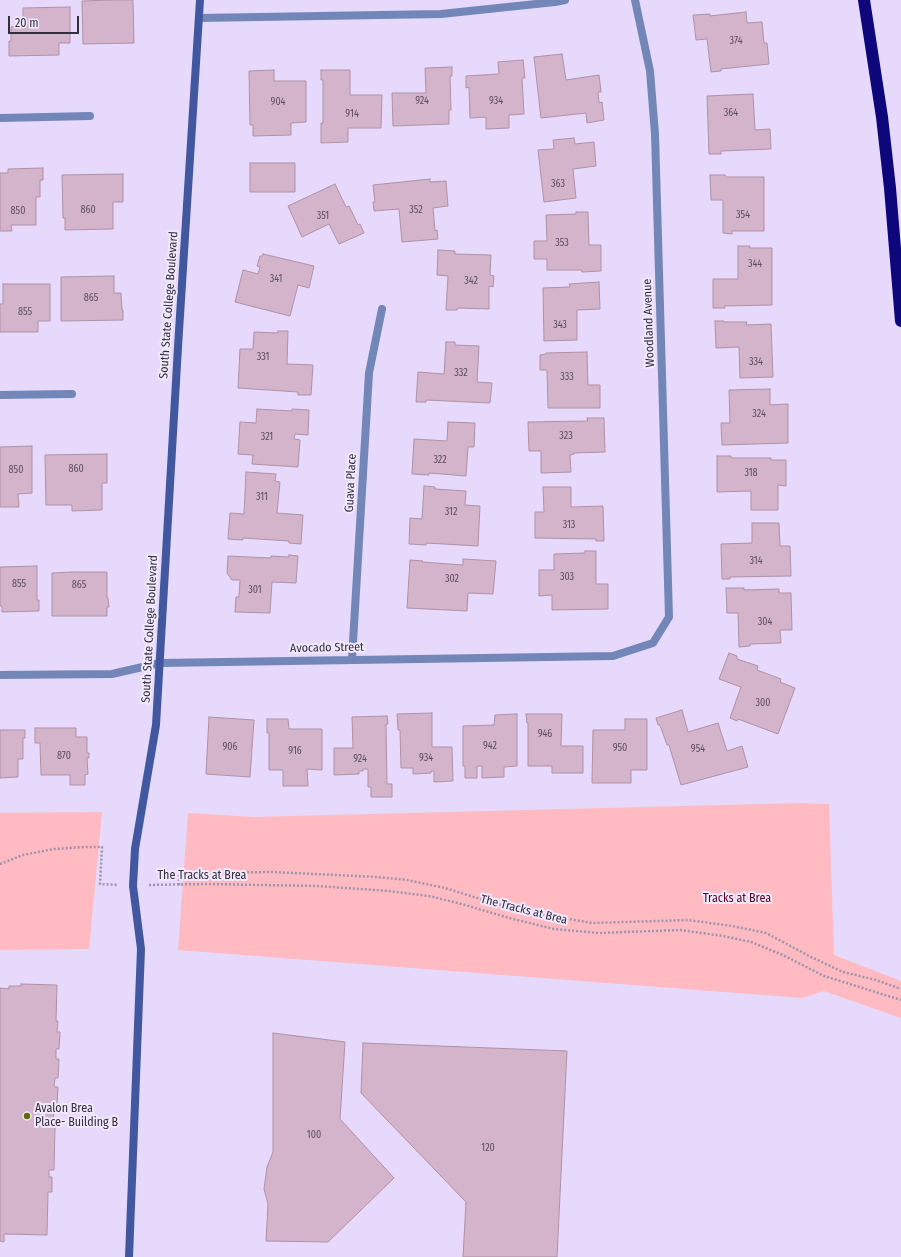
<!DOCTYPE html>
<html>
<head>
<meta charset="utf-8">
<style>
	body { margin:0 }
	#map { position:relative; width:901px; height:1257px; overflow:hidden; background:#e6d9fb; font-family:"Fira Sans Condensed",sans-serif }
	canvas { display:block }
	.scale { position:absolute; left:8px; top:16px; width:71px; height:18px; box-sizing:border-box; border:2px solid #342f3c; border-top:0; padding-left:5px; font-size:12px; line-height:14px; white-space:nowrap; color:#342f3c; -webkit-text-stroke:3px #f1e9fe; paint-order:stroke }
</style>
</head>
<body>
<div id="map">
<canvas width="901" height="1257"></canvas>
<div class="scale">20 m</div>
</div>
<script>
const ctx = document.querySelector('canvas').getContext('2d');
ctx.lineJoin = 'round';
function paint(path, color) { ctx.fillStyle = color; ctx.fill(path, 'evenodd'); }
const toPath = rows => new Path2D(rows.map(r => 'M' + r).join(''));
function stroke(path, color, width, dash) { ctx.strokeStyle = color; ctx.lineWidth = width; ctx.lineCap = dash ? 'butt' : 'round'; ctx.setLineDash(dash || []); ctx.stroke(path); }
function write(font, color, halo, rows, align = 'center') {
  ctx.font = font + ' "Fira Sans Condensed",sans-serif'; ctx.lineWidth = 4; ctx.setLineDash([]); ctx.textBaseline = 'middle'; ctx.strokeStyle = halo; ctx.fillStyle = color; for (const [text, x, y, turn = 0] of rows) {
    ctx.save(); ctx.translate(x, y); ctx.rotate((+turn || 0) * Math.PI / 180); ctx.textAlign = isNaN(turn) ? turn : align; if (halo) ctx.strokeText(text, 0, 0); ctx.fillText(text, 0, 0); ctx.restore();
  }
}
const green = toPath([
	[801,803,829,804,834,955,901,981,901,1018,824,991,802,998,178,950,188,813,254,817],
	[102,812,89,949,0,950,0,813]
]);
const building = toPath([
	[110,0,133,0,134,43,83,44,82,1,110,0],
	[70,7,70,43,59,43,59,55,9,56,9,41,11,41,11,27,23,26,23,8,70,7],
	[746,12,747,23,762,22,764,43,767,43,769,64,721,69,721,71,711,72,707,39,696,40,693,15,710,14,710,16,746,12],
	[562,54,566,80,599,75,601,92,598,92,599,103,602,102,604,120,587,123,586,113,541,118,534,57,562,54],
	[523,60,525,78,522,78,524,114,509,115,509,128,486,129,486,117,470,118,469,87,466,88,466,76,499,74,498,62,523,60],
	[452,67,452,76,450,76,451,110,449,110,449,124,393,126,392,93,426,93,425,68,452,67],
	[274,70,274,81,306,81,306,122,291,123,291,135,253,136,253,125,250,125,249,71,274,70],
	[321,70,350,70,350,95,382,95,381,128,348,128,348,142,321,143,321,123,323,123,323,80,321,80,321,70],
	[753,94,755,130,770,129,771,149,721,151,721,154,709,154,707,96,753,94],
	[574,138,575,144,594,142,596,166,573,169,576,198,544,202,538,150,554,149,553,140,574,138],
	[250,163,295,163,295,192,250,192,250,163],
	[43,168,43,180,40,180,40,197,36,197,36,225,11,225,12,231,0,231,0,173,8,173,8,169,43,168],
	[123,174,123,202,113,202,113,229,65,230,65,218,63,218,62,175,123,174],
	[710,175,725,175,726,177,764,177,764,231,732,231,732,234,723,233,723,200,711,200,710,175],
	[430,179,430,182,446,181,448,206,433,208,435,231,437,230,438,239,402,242,399,209,374,211,373,202,375,202,373,185,430,179],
	[335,184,346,207,349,206,358,225,360,224,364,233,339,244,329,224,302,237,288,206,335,184],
	[576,212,588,212,589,245,601,245,601,271,582,272,581,270,547,270,547,259,534,259,534,241,547,241,546,215,576,214,576,212],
	[738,246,750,246,749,248,772,248,772,305,724,306,725,308,713,308,713,279,738,279,738,246],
	[438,250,455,251,455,254,491,255,490,275,494,276,493,287,489,286,489,309,458,308,457,310,446,310,448,276,437,275,438,250],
	[263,254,314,266,309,288,298,285,290,316,235,302,243,270,258,274,260,267,257,266,260,256,263,256,263,254],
	[114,276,114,293,121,293,122,310,123,310,123,320,61,321,61,277,114,276],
	[599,282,600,309,577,310,577,340,544,341,543,288,570,287,569,284,599,282],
	[3,284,50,284,50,321,38,321,38,332,0,332,0,304,3,304,3,284],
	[715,321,724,321,724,322,747,322,746,325,771,324,773,377,740,378,739,347,716,348,715,321],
	[278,331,288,331,287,364,313,365,311,395,298,395,298,392,238,388,240,349,253,349,254,332,278,333,278,331],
	[446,342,455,342,455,345,479,346,477,382,492,383,490,403,426,400,426,402,416,402,418,372,444,374,446,342],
	[587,352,588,385,600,385,600,408,548,408,547,370,540,370,540,355,546,354,546,353,587,352],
	[770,389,770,405,788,404,788,443,722,445,721,423,730,423,729,390,770,389],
	[257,409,292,411,292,409,309,410,308,435,295,434,294,439,300,440,298,467,252,464,253,455,238,454,240,422,256,423,257,409],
	[587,418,604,418,605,452,574,453,574,454,570,455,571,472,541,473,541,451,529,451,528,422,588,421,587,418],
	[448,422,475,423,474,447,468,447,466,476,429,473,429,475,412,474,414,439,447,441,448,422],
	[32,446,32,493,18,494,19,507,0,507,0,447,32,446],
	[107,454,107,483,102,483,102,510,72,511,72,505,46,505,45,455,107,454],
	[717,456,731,456,731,458,771,458,771,460,786,460,786,486,778,485,778,510,751,510,751,491,717,492,717,456],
	[246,472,276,474,275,481,280,482,277,513,303,515,301,544,289,543,289,541,243,538,243,540,228,539,230,513,244,514,246,472],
	[424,486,435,487,435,489,466,491,465,505,480,506,478,546,426,543,426,545,409,544,410,518,422,519,424,486],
	[543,487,571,487,571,507,603,506,604,541,596,541,596,539,535,538,535,512,544,512,543,487],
	[752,523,779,523,780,546,790,546,791,576,730,577,730,579,722,579,721,544,752,543,752,523],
	[585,551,596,551,596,584,608,584,608,609,552,610,552,595,539,596,539,570,554,570,554,554,585,553,585,551],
	[289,555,298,556,296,583,272,582,270,613,235,612,236,597,239,597,240,580,232,580,227,573,228,556,271,558,271,556,289,557,289,555],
	[463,559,496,561,493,594,468,593,467,611,407,608,410,560,423,561,422,562,463,565,463,559],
	[37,566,37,600,39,600,39,611,2,612,2,606,0,606,0,567,37,566],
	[72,572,107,572,107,598,108,598,109,607,107,607,107,616,52,616,52,573,72,572],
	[726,588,744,588,744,590,779,589,779,593,791,593,792,630,780,630,781,643,750,644,750,646,739,647,738,613,727,613,726,588],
	[729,653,737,656,737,659,758,666,757,670,781,679,780,682,795,688,778,734,738,719,737,721,730,718,741,687,719,679,729,653],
	[682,710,688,732,718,723,727,751,742,746,748,767,681,785,669,745,667,745,660,725,658,725,656,718,682,710],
	[432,713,432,747,452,747,453,781,434,782,434,771,431,771,431,773,413,774,413,768,401,768,400,730,398,730,397,714,432,713],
	[517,714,517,766,504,767,504,777,482,778,482,766,477,766,477,778,465,778,465,766,463,766,463,726,494,725,495,715,517,714],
	[526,714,562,714,561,746,583,746,583,773,552,773,552,766,528,766,528,723,527,723,526,714],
	[387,716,388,724,386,724,387,784,392,784,392,797,371,797,371,787,368,787,368,769,363,769,363,771,359,771,359,774,334,775,334,748,353,748,352,717,387,716],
	[209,717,254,720,250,777,206,774,209,717],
	[267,719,288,719,289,729,322,729,322,770,307,769,308,786,283,786,283,770,269,770,269,733,267,733,267,719],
	[625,719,647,719,647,770,631,770,631,783,592,783,593,730,625,730,625,719],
	[35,728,76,728,76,737,87,737,87,753,89,753,89,758,87,758,88,774,85,775,85,785,70,785,70,775,41,775,40,743,35,743,35,728],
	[0,730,25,730,25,738,23,738,23,759,18,759,18,777,0,778,0,730],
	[21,984,57,985,56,1021,58,1021,57,1032,60,1032,59,1049,56,1049,56,1059,59,1059,58,1078,55,1078,54,1087,58,1087,57,1106,54,1106,53,1127,55,1127,54,1170,49,1170,49,1177,52,1177,52,1192,48,1192,47,1235,4,1234,4,1242,0,1241,0,988,9,989,9,986,21,986,21,984],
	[273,1033,345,1042,340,1119,394,1178,328,1242,266,1241,268,1204,264,1189,267,1167,273,1152,273,1033],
	[363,1043,567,1051,557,1257,463,1257,466,1202,361,1093,363,1043]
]);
const path = toPath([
	[0,864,23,855,54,849,85,847,102,847,100,884,118,885],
	[149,885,204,884,317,886,389,891,429,896,462,904,509,918,554,929,599,933,680,930,723,936,751,942,783,955,824,976,901,1000],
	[179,885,179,873,273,872,377,877,407,880,445,888,493,903,533,913,592,923,688,920,732,926,766,933,811,957,843,972,876,980,901,989]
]);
const street = toPath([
	[199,18,441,14,555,2,565,0],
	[0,118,90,116],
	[0,395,72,394],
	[352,659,369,373,382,309],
	[0,675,112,674,160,663,613,656,653,643,669,617,655,134,650,71,635,0]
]);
const secondary = toPath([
	[129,1257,141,949,133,886,135,849,156,725,178,347,200,0]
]);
const highway = toPath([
	[864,0,882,117,890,188,901,321]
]);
const markers = [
	[27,1116,4,"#64690b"]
];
const numberNames = [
	["374",736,41],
	["924",422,101],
	["934",496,101],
	["904",278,102],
	["364",731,113],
	["914",352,114],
	["363",558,184],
	["860",88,210],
	["352",416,210],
	["850",18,211],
	["354",743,215],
	["351",323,216],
	["353",562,243],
	["344",755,264],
	["341",276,279],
	["342",471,281],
	["865",91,298],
	["855",25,312],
	["343",560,325],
	["331",263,357],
	["334",756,362],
	["332",461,373],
	["333",567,377],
	["324",759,414],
	["323",566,436],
	["321",267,437],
	["322",440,460],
	["860",76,469],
	["850",16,470],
	["318",751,473],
	["311",262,497],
	["312",451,512],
	["313",569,525],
	["314",756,561],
	["303",567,577],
	["302",452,579],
	["855",19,584],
	["865",79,585],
	["301",255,590],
	["304",765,622],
	["300",763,703],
	["946",545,734],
	["942",490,746],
	["906",230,747],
	["950",620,748],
	["954",698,749],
	["916",295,751],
	["870",64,756],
	["934",426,758],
	["924",360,759],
	["100",314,1135],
	["120",488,1148]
];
const streetNames = [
	["South State College Boulevard",169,305,-86],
	["Woodland Avenue",649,323,-92],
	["Guava Place",351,483,-87],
	["South State College Boulevard",150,629,-87],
	["Avocado Street",327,648,-1],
	["The Tracks at Brea",202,876],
	["The Tracks at Brea",524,910,14]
];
const parkNames = [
	["Tracks at Brea",737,899]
];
const poiNames = [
	["Avalon Brea",35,1109],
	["Place- Building B",35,1123]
];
paint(green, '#ffbac2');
paint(building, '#d4b4ca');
stroke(building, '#af91a7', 1);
stroke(path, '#9e94ae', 2.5, [2, 2]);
stroke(street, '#7386b8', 8);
stroke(secondary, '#4158a0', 8);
stroke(highway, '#0e077c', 12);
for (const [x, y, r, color] of markers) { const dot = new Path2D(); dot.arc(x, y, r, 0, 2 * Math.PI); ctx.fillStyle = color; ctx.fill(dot); stroke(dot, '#f1e9fe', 1.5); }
write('10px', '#5c5060', null, numberNames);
write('12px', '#342f3c', '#f1e9fe', streetNames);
write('12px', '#58011e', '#f1e9fe', parkNames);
write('12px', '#342f3c', '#f1e9fe', poiNames, 'left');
</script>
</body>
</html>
